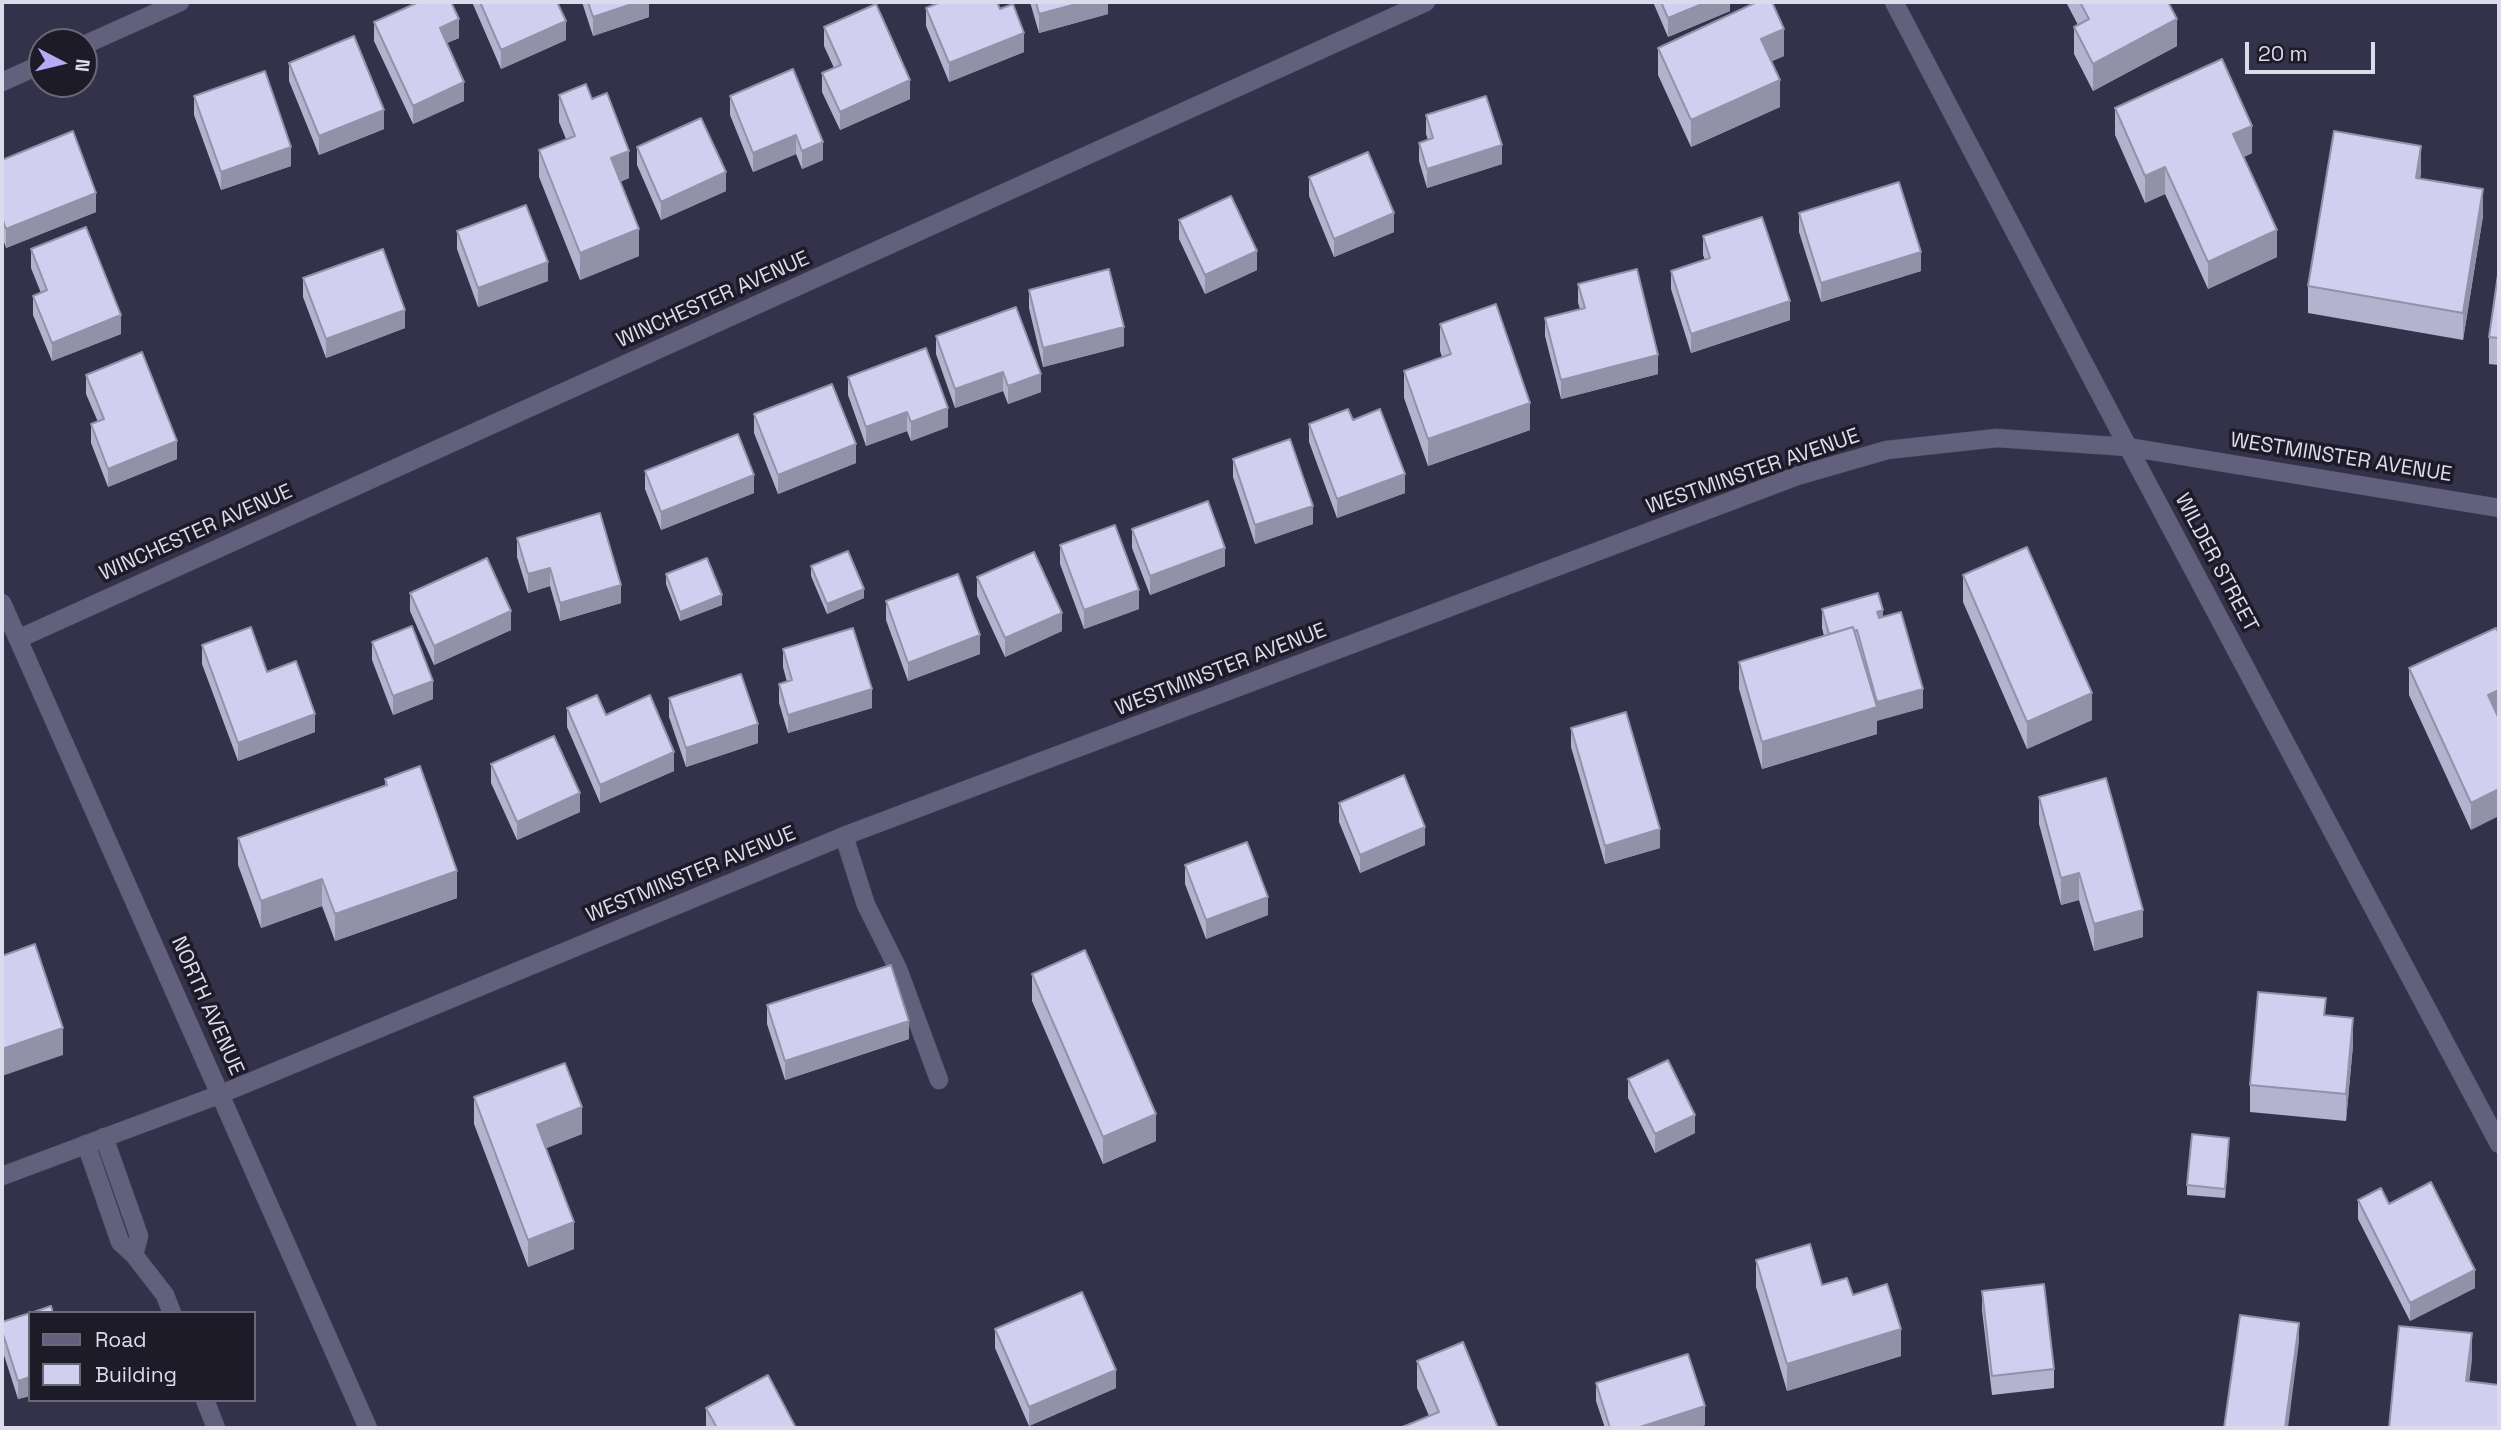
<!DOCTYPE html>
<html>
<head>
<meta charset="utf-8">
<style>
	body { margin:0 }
	#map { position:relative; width:2501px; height:1430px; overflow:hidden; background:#34314b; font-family:"Space Grotesk",sans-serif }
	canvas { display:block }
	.frame { position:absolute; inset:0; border:4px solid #dcdbec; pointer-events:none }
	.legend { position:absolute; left:28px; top:1311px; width:228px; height:91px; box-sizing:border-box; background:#1c1b27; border:2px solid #696876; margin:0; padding:9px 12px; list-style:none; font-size:21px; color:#dcdbec }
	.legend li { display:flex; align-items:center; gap:14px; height:35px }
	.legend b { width:35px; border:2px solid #696876 }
	.north { position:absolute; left:28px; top:28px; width:70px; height:70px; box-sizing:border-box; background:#1c1b27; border:2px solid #696876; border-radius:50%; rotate:97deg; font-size:19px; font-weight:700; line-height:28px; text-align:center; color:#dcdbec }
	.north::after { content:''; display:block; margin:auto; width:24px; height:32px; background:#b5acf8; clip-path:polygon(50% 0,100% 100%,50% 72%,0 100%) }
	.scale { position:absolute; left:2245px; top:42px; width:130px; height:32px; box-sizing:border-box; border:4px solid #dcdbec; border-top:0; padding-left:9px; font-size:21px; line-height:24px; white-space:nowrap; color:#dcdbec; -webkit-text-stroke:5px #1c1b27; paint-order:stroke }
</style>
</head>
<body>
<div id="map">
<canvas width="2501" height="1430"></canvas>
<div class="frame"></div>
<ul class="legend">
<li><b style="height:9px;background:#63607d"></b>Road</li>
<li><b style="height:19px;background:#d1cff0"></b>Building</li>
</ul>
<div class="north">N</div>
<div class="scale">20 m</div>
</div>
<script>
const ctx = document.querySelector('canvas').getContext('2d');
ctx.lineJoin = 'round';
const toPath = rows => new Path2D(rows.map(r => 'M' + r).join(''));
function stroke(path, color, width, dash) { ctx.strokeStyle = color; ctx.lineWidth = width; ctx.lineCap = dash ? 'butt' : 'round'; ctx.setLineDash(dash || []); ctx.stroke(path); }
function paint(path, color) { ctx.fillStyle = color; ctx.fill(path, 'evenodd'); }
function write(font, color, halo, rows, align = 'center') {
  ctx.font = font + ' "Space Grotesk",sans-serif'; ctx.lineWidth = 7; ctx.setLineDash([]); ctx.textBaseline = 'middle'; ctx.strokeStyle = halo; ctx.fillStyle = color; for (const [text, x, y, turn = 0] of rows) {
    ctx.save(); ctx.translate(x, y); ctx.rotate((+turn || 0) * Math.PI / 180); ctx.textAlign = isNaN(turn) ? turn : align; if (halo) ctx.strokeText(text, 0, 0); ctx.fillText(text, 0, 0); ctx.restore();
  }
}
const lane = toPath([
	[844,836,866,905,898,969,939,1080],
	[86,1144,120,1242,134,1255,139,1236,104,1137],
	[134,1255,165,1295,172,1313],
	[205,1400,216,1428]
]);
const street = toPath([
	[1894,2,2128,447,2499,1144],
	[84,45,180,2],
	[2,82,42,64],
	[18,639,1426,2],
	[2,1176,221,1094,844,836,1797,476,1887,450,1997,438,2128,447,2499,508]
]);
const secondary = toPath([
	[2,603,368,1428]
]);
const wall = toPath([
	[472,2,557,2,566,40,501,69],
	[582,2,649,2,649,17,593,36],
	[1030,2,1108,2,1108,14,1039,33],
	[1653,2,1730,2,1730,11,1668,37],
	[2066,2,2168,2,2177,46,2093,91,2074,54,2074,27,2078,25],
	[926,8,1024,52,949,82,926,26],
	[374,22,459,38,447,43,464,101,413,124,374,41],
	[824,27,910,99,840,130,822,92,822,73,834,68,824,46],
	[1658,48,1784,56,1772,61,1780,107,1691,147,1658,75],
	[289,63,384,129,319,155,289,81],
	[793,69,823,160,802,169,796,154,753,172,730,115,730,96],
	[559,95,592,99,629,178,620,182,639,256,580,280,539,177,539,150,566,139,559,122],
	[194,96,291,166,221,190,194,115],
	[2115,108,2252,153,2244,157,2277,257,2208,289,2165,194,2145,203,2115,135],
	[1426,115,1502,164,1427,188,1419,161,1419,143,1428,140,1426,134],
	[637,147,726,191,661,220,637,165],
	[2,160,96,212,6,248,2,236],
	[2421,173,2420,178,2483,216,2463,340,2308,313,2308,286],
	[1309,177,1394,232,1334,257,1309,196],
	[1799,213,1921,271,1821,302,1799,232],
	[1179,220,1257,270,1205,294,1179,239],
	[457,231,548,281,478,307,457,249],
	[1703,236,1790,320,1691,353,1671,289,1671,271,1705,260,1703,255],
	[31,249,121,334,52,361,33,315,33,296,41,293,31,268],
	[2499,268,2499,365,2489,364,2489,337],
	[303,278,405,328,326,358,303,297],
	[1578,284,1658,374,1561,399,1545,336,1545,318,1580,309,1578,303],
	[1029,290,1124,346,1043,367,1029,308],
	[1440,324,1530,430,1428,466,1404,398,1404,371,1442,357,1440,351],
	[936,336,1041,392,1008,404,1003,391,955,408,936,354],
	[86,375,177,459,108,487,91,443,91,424,98,422,86,394],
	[848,377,948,427,911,441,907,431,866,446,848,395],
	[754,414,856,463,778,494,754,433],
	[1353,420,1405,493,1337,518,1309,442,1309,424],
	[1233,459,1313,524,1255,544,1233,477],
	[645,471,754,493,661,530,645,489],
	[1132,529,1225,566,1150,595,1132,548],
	[517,538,621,603,560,621,550,586,528,593,517,557],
	[1060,545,1139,609,1084,629,1060,564],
	[811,566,864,598,827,614,811,576],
	[666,574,722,605,680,621,666,584],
	[1963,575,2092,720,2027,749,1963,602],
	[977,577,1062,631,1005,657,977,596],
	[410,593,511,630,434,665,410,611],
	[886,601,980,654,908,681,886,620],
	[1822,609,1883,617,1923,708,1877,720,1877,734,1762,769,1739,689,1739,662,1824,636,1822,628],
	[372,642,433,699,393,715,372,660],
	[202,645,267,672,315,732,238,761,202,664],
	[783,649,872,708,788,733,779,703,779,684,787,682,783,667],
	[2409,668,2499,717,2471,830,2409,695],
	[669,698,758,743,686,767,669,717],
	[567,708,606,715,674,771,600,803,567,727],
	[1571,728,1660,848,1605,864,1571,747],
	[491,764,580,812,517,840,491,783],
	[385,779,457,898,335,941,322,906,261,928,238,865,238,838,385,786],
	[2039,797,2143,937,2094,951,2079,900,2061,905,2039,824],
	[1339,803,1425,845,1360,873,1339,822],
	[2499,852,2499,882,2498,880,2498,853],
	[1185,865,1268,915,1206,939,1185,884],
	[1032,974,1156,1141,1103,1164,1032,1001],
	[767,1005,909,1039,785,1080,767,1024],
	[2326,1015,2353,1045,2346,1121,2250,1112,2250,1085],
	[1628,1079,1695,1133,1655,1153,1628,1098],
	[474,1097,582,1134,546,1148,574,1249,528,1267,474,1124],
	[2229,1147,2225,1198,2187,1195,2187,1185],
	[2358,1200,2389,1204,2475,1288,2410,1321,2358,1219],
	[1756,1260,1822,1285,1853,1295,1901,1356,1787,1391,1756,1287],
	[1982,1291,2054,1369,2054,1388,1992,1395,1982,1310],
	[30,1313,30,1396,18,1399,2,1349,2,1322],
	[995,1329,1116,1388,1029,1426,995,1348],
	[1417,1361,1498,1428,1429,1416,1417,1388],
	[1596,1383,1705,1425,1695,1428,1605,1428,1596,1401],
	[706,1408,796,1428,707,1428,706,1426]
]);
const shadedWall = toPath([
	[638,2,649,2,649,17,593,36,593,17],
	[1084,2,1108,2,1108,14,1039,33,1039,14],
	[1707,2,1730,2,1730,11,1668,37,1668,18],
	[459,19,459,38,440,46,440,28],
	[2177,19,2177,46,2093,91,2093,64],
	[566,21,566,40,501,69,501,50],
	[1784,29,1784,56,1761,66,1761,39],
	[1024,33,1024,52,949,82,949,63],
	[910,80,910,99,840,130,840,112],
	[1780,80,1780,107,1691,147,1691,120],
	[464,82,464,101,413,124,413,106],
	[384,110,384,129,319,155,319,136],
	[2252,126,2252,153,2233,161,2233,134],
	[796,135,796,154,753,172,753,153],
	[823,142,823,160,802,169,802,151],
	[1502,145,1502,164,1427,188,1427,169],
	[2421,146,2421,173,2416,205,2416,178],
	[291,147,291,166,221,190,221,172],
	[629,151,629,178,611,185,611,158],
	[2165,167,2165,194,2145,203,2145,176],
	[726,172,726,191,661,220,661,202],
	[2483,189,2483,216,2463,340,2463,313],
	[96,193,96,212,6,248,6,229],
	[1394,213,1394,232,1334,257,1334,239],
	[639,229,639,256,580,280,580,253],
	[2277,230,2277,257,2208,289,2208,262],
	[1257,251,1257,270,1205,294,1205,275],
	[1921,252,1921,271,1821,302,1821,283],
	[548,262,548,281,478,307,478,288],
	[1790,301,1790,320,1691,353,1691,334],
	[405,310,405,328,326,358,326,339],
	[121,315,121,334,52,361,52,343],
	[1124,327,1124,346,1043,367,1043,348],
	[1658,355,1658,374,1561,399,1561,380],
	[1003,372,1003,391,955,408,955,389],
	[1041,374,1041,392,1008,404,1008,386],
	[1530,403,1530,430,1428,466,1428,439],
	[948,408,948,427,911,441,911,422],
	[907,412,907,431,866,446,866,427],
	[177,441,177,459,108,487,108,469],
	[856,444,856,463,778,494,778,475],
	[1405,474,1405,493,1337,518,1337,499],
	[754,475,754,493,661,530,661,512],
	[1313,506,1313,524,1255,544,1255,525],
	[1225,548,1225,566,1150,595,1150,576],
	[550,568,550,586,528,593,528,574],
	[621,585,621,603,560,621,560,603],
	[864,589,864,598,827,614,827,604],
	[1139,590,1139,609,1084,629,1084,610],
	[722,595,722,605,680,621,680,612],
	[1883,610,1883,629,1877,612],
	[511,611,511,630,434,665,434,646],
	[1062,613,1062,631,1005,657,1005,638],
	[980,635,980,654,908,681,908,663],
	[433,681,433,699,393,715,393,696],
	[872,689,872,708,788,733,788,715],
	[1923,689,1923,708,1877,721,1877,702],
	[2499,690,2499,717,2488,722,2488,695],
	[2092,693,2092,720,2027,749,2027,722],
	[1877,707,1877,734,1762,769,1762,742],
	[315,714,315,732,238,761,238,743],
	[758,724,758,743,686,767,686,748],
	[674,752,674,771,600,803,600,785],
	[2499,789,2499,816,2471,830,2471,803],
	[580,793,580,812,517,840,517,822],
	[1425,827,1425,845,1360,873,1360,855],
	[1660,829,1660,848,1605,864,1605,846],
	[457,871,457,898,335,941,335,914],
	[2079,873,2079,900,2061,905,2061,878],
	[322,879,322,906,261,928,261,901],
	[1268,897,1268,915,1206,939,1206,920],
	[2143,910,2143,937,2094,951,2094,924],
	[2353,1018,2353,1045,2346,1121,2346,1094],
	[909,1021,909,1039,785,1080,785,1061],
	[63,1028,63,1055,2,1076,2,1049],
	[582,1107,582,1134,537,1152,537,1125],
	[1156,1114,1156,1141,1103,1164,1103,1137],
	[1695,1115,1695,1133,1655,1153,1655,1134],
	[2229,1138,2229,1147,2225,1198,2225,1189],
	[574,1222,574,1249,528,1267,528,1240],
	[2475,1270,2475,1288,2410,1321,2410,1303],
	[2299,1323,2299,1342,2288,1428,2285,1428],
	[1901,1329,1901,1356,1787,1391,1787,1364],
	[2472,1333,2472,1360,2466,1408,2466,1381],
	[1116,1370,1116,1388,1029,1426,1029,1407],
	[30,1377,30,1396,18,1399,18,1381],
	[1705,1406,1705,1425,1695,1428,1637,1428]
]);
const building = toPath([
	[419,2,451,2,459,19,440,28,464,82,413,106,374,22,419,2],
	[480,2,557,2,566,21,501,50,480,2],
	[588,2,638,2,593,17,588,2],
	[941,2,997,2,1000,9,1013,4,1024,33,949,63,926,8,941,2],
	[1036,2,1084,2,1039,14,1036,2],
	[1661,2,1707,2,1668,18,1661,2],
	[1757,2,1772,2,1784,29,1761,39,1780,80,1691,120,1658,48,1757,2],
	[2080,2,2168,2,2177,19,2093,64,2074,27,2089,19,2080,2],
	[876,4,910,80,840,112,822,73,841,65,824,27,876,4],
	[354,36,384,110,319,136,289,63,354,36],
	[2222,59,2252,126,2233,134,2277,230,2208,262,2165,167,2145,176,2115,108,2222,59],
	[793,69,823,142,802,151,796,135,753,153,730,96,793,69],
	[265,71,291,147,221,172,194,96,265,71],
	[586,84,592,99,607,93,629,151,611,158,639,229,580,253,539,150,575,136,559,95,586,84],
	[1486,96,1502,145,1427,169,1419,143,1433,138,1426,115,1486,96],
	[701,118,726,172,661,202,637,147,701,118],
	[73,131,96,193,6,229,2,218,2,160,73,131],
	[2334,131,2421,146,2416,178,2483,189,2463,313,2308,286,2334,131],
	[1368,152,1394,213,1334,239,1309,177,1368,152],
	[1899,182,1921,252,1821,283,1799,213,1899,182],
	[1231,196,1257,251,1205,275,1179,220,1231,196],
	[526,205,548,262,478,288,457,231,526,205],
	[1762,217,1790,301,1691,334,1671,271,1710,258,1703,236,1762,217],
	[86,227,121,315,52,343,33,296,47,290,31,249,86,227],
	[383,249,405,310,326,339,303,278,383,249],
	[2499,268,2499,338,2489,337,2499,268],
	[1109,269,1124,327,1043,348,1029,290,1109,269],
	[1637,269,1658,355,1561,380,1545,318,1585,308,1578,284,1637,269],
	[1496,304,1530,403,1428,439,1404,371,1451,354,1440,324,1496,304],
	[1016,307,1041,374,1008,386,1003,372,955,389,936,336,1016,307],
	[926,348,948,408,911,422,907,412,866,427,848,377,926,348],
	[142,352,177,441,108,469,91,424,104,419,86,375,142,352],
	[832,384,856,444,778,475,754,414,832,384],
	[1348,409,1353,420,1380,409,1405,474,1337,499,1309,424,1348,409],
	[738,434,754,475,661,512,645,471,738,434],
	[1290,439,1313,506,1255,525,1233,459,1290,439],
	[1208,501,1225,548,1150,576,1132,529,1208,501],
	[600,513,621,585,560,603,550,568,528,574,517,538,600,513],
	[1115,525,1139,590,1084,610,1060,545,1115,525],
	[2027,547,2092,693,2027,722,1963,575,2027,547],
	[848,551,864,589,827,604,811,566,848,551],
	[1034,552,1062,613,1005,638,977,577,1034,552],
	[487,558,511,611,434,646,410,593,487,558],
	[707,558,722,595,680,612,666,574,707,558],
	[958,574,980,635,908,663,886,601,958,574],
	[1878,593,1883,610,1877,612,1879,618,1901,612,1923,689,1877,702,1857,630,1854,631,1853,627,1829,634,1822,609,1878,593],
	[412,626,433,681,393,696,372,642,412,626],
	[251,627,267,672,296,661,315,714,238,743,202,645,251,627],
	[1853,627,1877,707,1762,742,1739,662,1853,627],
	[853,628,872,689,788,715,779,684,792,680,783,649,853,628],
	[2496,628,2499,634,2499,690,2488,695,2499,719,2499,789,2471,803,2409,668,2496,628],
	[741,674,758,724,686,748,669,698,741,674],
	[597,695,606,715,650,695,674,752,600,785,567,708,597,695],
	[1626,712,1660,829,1605,846,1571,728,1626,712],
	[554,736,580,793,517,822,491,764,554,736],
	[420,766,457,871,335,914,322,879,261,901,238,838,387,785,385,779,420,766],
	[1404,775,1425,827,1360,855,1339,803,1404,775],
	[2106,778,2143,910,2094,924,2079,873,2061,878,2039,797,2106,778],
	[1247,842,1268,897,1206,920,1185,865,1247,842],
	[35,944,63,1028,2,1049,2,956,35,944],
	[1085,950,1156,1114,1103,1137,1032,974,1085,950],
	[891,965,909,1021,785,1061,767,1005,891,965],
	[2258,992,2326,998,2324,1015,2353,1018,2346,1094,2250,1085,2258,992],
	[1668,1060,1695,1115,1655,1134,1628,1079,1668,1060],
	[565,1063,582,1107,537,1125,574,1222,528,1240,474,1097,565,1063],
	[2192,1134,2229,1138,2225,1189,2187,1185,2192,1134],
	[2431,1182,2475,1270,2410,1303,2358,1200,2381,1188,2389,1204,2431,1182],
	[1810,1244,1822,1285,1847,1278,1853,1295,1887,1284,1901,1329,1787,1364,1756,1260,1810,1244],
	[2044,1284,2054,1369,1992,1376,1982,1291,2044,1284],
	[1082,1292,1116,1370,1029,1407,995,1329,1082,1292],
	[51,1306,53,1313,31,1313,51,1306],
	[30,1313,30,1377,18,1381,2,1331,2,1322,30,1313],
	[2240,1315,2299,1323,2285,1428,2224,1428,2240,1315],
	[2399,1326,2472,1333,2466,1381,2499,1385,2499,1428,2389,1428,2399,1326],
	[1463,1342,1498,1428,1400,1428,1439,1412,1417,1361,1463,1342],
	[1688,1354,1705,1406,1637,1428,1610,1428,1596,1383,1688,1354],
	[768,1375,796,1428,717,1428,706,1408,768,1375]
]);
const streetNames = [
	["WINCHESTER AVENUE",713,300,-24],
	["WESTMINSTER AVENUE",2341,458,9],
	["WESTMINSTER AVENUE",1753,472,-19],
	["WINCHESTER AVENUE",196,533,-24],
	["WILDER STREET",2216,563,62],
	["WESTMINSTER AVENUE",1221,670,-21],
	["WESTMINSTER AVENUE",691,875,-22],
	["NORTH AVENUE",207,1006,66]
];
stroke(lane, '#524f65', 19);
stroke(street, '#524f65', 19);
stroke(secondary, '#524f65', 19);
stroke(lane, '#63607d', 18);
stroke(street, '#63607d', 18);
stroke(secondary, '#63607d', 18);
paint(wall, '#b4b2ce');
paint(shadedWall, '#9291a8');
paint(building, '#d1cff0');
stroke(building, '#9291a8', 2);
write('21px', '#dcdbec', '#1c1b27', streetNames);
</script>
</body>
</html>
